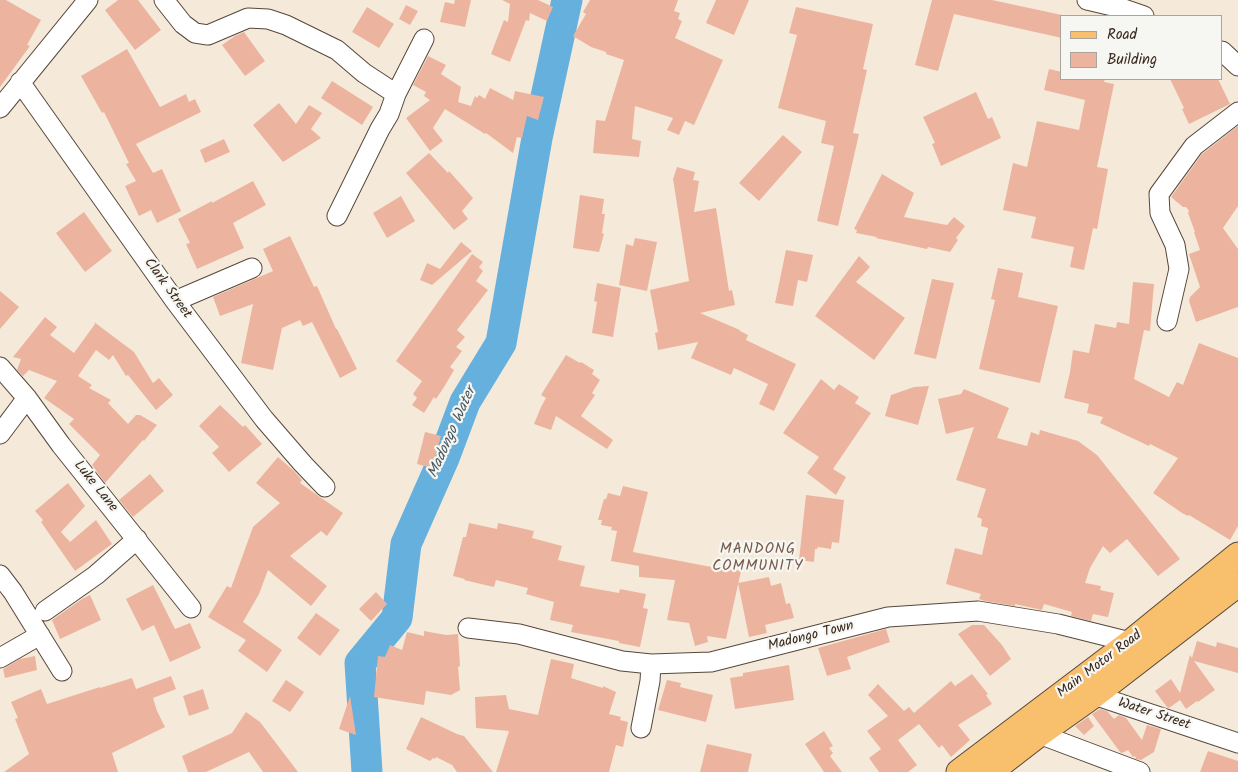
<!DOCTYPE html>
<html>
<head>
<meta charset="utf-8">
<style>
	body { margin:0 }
	#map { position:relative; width:1238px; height:772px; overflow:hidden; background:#f5eada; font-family:Kalam,sans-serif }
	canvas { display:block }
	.legend { position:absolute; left:1060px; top:15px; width:162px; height:65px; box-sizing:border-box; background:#f6f6f2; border:1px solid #aba49d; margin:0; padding:6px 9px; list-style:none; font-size:15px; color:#3b2a1e }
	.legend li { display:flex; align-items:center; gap:10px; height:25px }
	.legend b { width:25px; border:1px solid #aba49d }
</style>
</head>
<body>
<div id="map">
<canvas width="1238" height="772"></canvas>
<ul class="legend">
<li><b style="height:6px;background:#f8bf6c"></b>Road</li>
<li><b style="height:14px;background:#ecb49f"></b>Building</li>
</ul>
</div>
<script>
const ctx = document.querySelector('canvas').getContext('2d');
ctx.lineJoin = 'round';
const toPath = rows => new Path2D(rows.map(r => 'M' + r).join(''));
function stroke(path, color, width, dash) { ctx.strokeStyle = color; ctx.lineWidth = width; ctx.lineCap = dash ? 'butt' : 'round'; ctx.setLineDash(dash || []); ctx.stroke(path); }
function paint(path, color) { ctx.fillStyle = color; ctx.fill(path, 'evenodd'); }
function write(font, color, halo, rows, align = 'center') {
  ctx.font = font + ' Kalam,sans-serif'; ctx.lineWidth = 4.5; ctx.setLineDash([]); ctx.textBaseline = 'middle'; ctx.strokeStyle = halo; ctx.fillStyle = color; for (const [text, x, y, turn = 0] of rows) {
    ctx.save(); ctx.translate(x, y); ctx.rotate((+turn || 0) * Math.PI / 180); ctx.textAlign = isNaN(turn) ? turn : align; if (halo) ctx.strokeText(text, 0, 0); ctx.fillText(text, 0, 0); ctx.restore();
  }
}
const river = toPath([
	[367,772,360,663,397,618,406,544,444,458,465,402,501,343,537,138,567,0]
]);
const building = toPath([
	[0,0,6,0,41,20,27,45,30,46,0,87],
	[118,0,138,0,161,30,135,50,105,10],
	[455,0,471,0,465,27,440,22,445,2,454,4],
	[502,0,538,0,553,7,547,21,530,13,529,21,526,20,510,62,491,54,504,20,508,22,510,4],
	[590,0,678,0,674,11,680,13,678,19,682,21,675,38,723,60,694,125,685,121,679,135,667,130,673,118,635,106,632,139,641,141,639,157,593,153,596,120,605,121,624,60,606,54,606,52,591,47,573,36,586,14,583,12],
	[716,0,749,0,734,35,706,23],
	[932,0,992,0,1062,15,1062,38,954,14,938,71,915,65],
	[406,5,418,11,410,25,399,19],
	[367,7,394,24,379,48,352,32],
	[796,7,873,24,863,69,867,70,853,133,859,134,838,226,817,221,834,146,821,143,826,121,778,108,797,35,789,33],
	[244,32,265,61,245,76,222,45,235,36],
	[127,49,160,107,186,94,189,102,195,99,201,112,136,144,153,173,162,169,181,211,157,223,151,210,139,216,125,186,136,181,126,164,129,163,104,112,102,113,81,76],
	[428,56,446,65,441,74,461,87,458,102,471,106,475,96,477,98,479,95,485,99,490,88,513,100,515,91,544,97,538,120,527,116,522,138,517,137,513,153,486,133,485,134,445,109,433,128,443,141,430,151,406,118,430,100,424,96,426,92,428,93,413,85],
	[1049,69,1062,72,1062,79,1105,79,1104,82,1114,84,1097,167,1108,169,1097,229,1093,228,1084,270,1070,267,1074,247,1031,238,1036,217,1003,210,1013,163,1027,167,1037,121,1079,130,1085,100,1044,90],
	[1170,79,1218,79,1230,104,1189,124,1182,109,1184,108],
	[332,81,373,107,362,125,321,98],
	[976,92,988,119,992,117,1001,138,941,166,932,144,935,143,923,117],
	[279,103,296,124,309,105,322,113,311,129,321,138,283,162,253,125],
	[1238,126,1238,206,1223,228,1238,249,1238,307,1196,322,1189,301,1190,297,1200,287,1189,254,1200,250,1194,232,1195,232,1188,213,1189,211,1186,207,1183,207,1171,197,1202,154],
	[783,135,802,152,759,201,739,183],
	[224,139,230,152,205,163,200,150],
	[429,153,448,173,449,171,473,198,462,211,468,219,454,230,406,173],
	[677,167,695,172,693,180,699,181,694,212,716,208,729,291,732,290,735,305,700,313,740,330,740,331,748,335,746,340,796,364,774,411,759,404,768,384,734,368,731,375,691,358,698,342,658,350,655,333,658,332,650,290,689,281,673,179],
	[882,174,914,193,904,217,947,225,954,217,965,226,956,238,958,240,950,252,928,247,927,249,876,238,877,237,856,233,857,230,854,229],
	[253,181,266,205,233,223,244,248,197,269,186,244,190,243,178,219,212,201,212,203],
	[580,195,604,199,602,214,605,214,602,233,604,234,599,252,573,248],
	[401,196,415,221,387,238,373,213],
	[84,212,112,251,85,272,56,233],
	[290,236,314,287,317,286,336,329,337,329,357,369,340,378,312,322,303,326,300,320,282,328,273,370,241,363,253,304,220,316,213,297,273,271,263,249],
	[635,238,657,242,647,291,619,285,626,244,633,246],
	[461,242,472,251,432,285,420,280,427,263,440,269],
	[786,250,813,255,807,282,798,280,793,306,775,303],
	[472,254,483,262,479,267,483,271,476,281,488,290,457,330,465,337,456,347,462,351,450,367,454,370,444,387,436,399,434,397,424,413,412,405,417,398,413,394,422,381,396,361],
	[859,256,870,267,856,282,905,318,874,360,815,316],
	[998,268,1023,273,1018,297,1058,306,1040,383,979,369,995,300,991,299],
	[932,279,954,283,936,359,914,354],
	[1133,282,1154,284,1150,331,1144,330,1134,379,1169,397,1177,382,1183,385,1199,343,1238,358,1238,526,1230,540,1189,515,1188,516,1182,513,1153,493,1178,458,1150,444,1149,446,1100,423,1103,417,1087,413,1089,404,1064,398,1070,372,1073,350,1089,353,1095,324,1116,328,1117,322,1129,324],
	[597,283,621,288,613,337,592,333,597,302,594,301],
	[0,291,19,307,0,329],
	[45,317,57,327,50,335,74,353,95,324,94,322,134,352,153,383,159,378,173,395,156,410,128,375,126,376,113,355,109,360,96,350,78,376,92,385,89,388,111,400,108,403,128,424,136,415,140,415,157,425,144,441,143,440,105,483,92,465,100,455,69,424,74,419,44,398,57,381,29,370,23,376,17,370,21,359,13,357],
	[566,355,580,363,581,362,594,370,592,374,600,380,592,393,595,395,581,416,613,440,607,449,556,416,551,430,534,424,541,407,546,398,541,395],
	[821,379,834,390,839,384,859,397,855,403,871,413,833,469,846,477,836,495,807,473,819,457,783,433],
	[929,386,918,425,885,416,891,395,914,387],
	[964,389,1009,408,997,438,1027,446,1031,432,1039,435,1040,430,1078,441,1097,455,1180,559,1158,576,1127,539,1110,553,1103,546,1090,568,1085,583,1101,586,1100,590,1114,593,1108,617,1093,614,1091,621,1071,616,1072,612,1044,604,1042,610,1015,604,1015,606,985,601,979,599,981,594,946,584,955,548,982,555,988,528,981,526,982,519,977,517,986,489,956,480,974,427,946,434,938,399,961,394],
	[220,405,243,427,245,425,262,444,229,472,212,453,219,447,199,426],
	[425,432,441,436,432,468,417,464],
	[278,457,294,471,302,480,300,483,343,513,327,536,321,531,290,556,327,586,311,606,268,570,259,594,243,622,282,650,267,672,238,651,246,640,208,617,227,586,231,588,253,527,280,503,256,483],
	[150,474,164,491,133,517,119,500],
	[68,483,85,506,61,532,70,542,96,520,112,544,75,571,41,522,43,520,35,511],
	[623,486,648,492,633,552,722,569,722,568,741,571,726,639,707,636,708,642,695,646,689,623,667,620,675,580,639,577,639,566,611,561,617,531,611,530,612,527,601,525,602,520,598,520,604,499,606,499,608,493,620,496],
	[806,495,844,500,839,543,832,542,831,549,818,547,817,549,815,549,814,562,799,560],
	[469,523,497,529,498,523,534,531,532,538,562,546,558,560,585,566,580,586,619,593,620,589,646,594,643,608,648,609,640,647,619,643,619,641,571,632,573,625,550,620,554,602,526,594,528,588,496,580,494,587,464,580,465,579,453,576,463,537,466,537],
	[769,577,771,586,781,583,786,604,790,603,794,618,765,625,767,633,749,637,738,583],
	[153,585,175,629,190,623,201,648,170,662,154,625,142,631,126,599],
	[376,592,387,604,371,621,359,609],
	[90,595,101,620,60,639,52,620,82,599],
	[316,613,340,630,320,656,297,638],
	[972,625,984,625,1002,645,1011,659,990,676,958,634],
	[886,629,890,642,847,657,851,669,827,676,818,648],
	[424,631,446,635,458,634,460,666,458,667,460,690,451,695,426,691,424,705,374,697,378,656,385,657,390,645,402,650,407,632,424,636],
	[1197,641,1216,647,1217,642,1238,648,1238,673,1194,661,1215,690,1198,702,1197,701,1186,709,1180,700,1169,708,1167,707,1155,691,1171,679,1180,693,1190,655,1192,658],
	[35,656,37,670,5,678,3,669,20,659],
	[551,659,574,664,571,678,603,688,603,686,616,692,609,714,621,717,620,720,628,722,623,747,616,745,609,772,496,772,509,731,476,728,475,697,506,695,509,709,538,715],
	[789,665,794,700,735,709,730,678,743,676,743,673],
	[972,674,988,694,986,695,992,704,958,725,970,740,951,757,942,745,939,748,919,724,898,740,917,765,908,772,879,772,869,758,881,749,867,731,888,716,868,695,878,684,904,711,909,707,914,713,951,681,955,686],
	[171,676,176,689,153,698,157,711,165,727,112,753,118,772,4,772,29,754,15,719,18,718,11,702,41,689,47,704,100,687,100,688,132,678,136,689],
	[286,680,304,692,290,712,272,701],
	[667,680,681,683,680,687,713,695,706,722,658,710],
	[203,689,209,709,189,716,183,696],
	[350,696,356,735,339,729],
	[1100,709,1107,711,1114,719,1119,715,1126,718,1142,740,1147,725,1161,729,1154,752,1141,760,1136,759,1135,756,1133,757,1128,750,1122,753,1120,752,1092,714],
	[246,712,260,722,298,772,263,772,249,752,206,772,188,772,182,756,232,733],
	[421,717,457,734,464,736,493,772,457,772,452,765,436,757,435,759,433,758,430,761,406,749],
	[1088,717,1094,726,1084,735,1075,726],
	[824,731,833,746,829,748,833,753,830,756,842,772,824,772,805,744],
	[707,744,752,754,748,772,700,772],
	[1208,751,1238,761,1238,772,1200,772]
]);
const minor = toPath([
	[164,0,183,24,195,33,208,35,248,18,268,19,286,25,337,50,364,73,396,94,389,114,380,129,337,216],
	[1087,0,1121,8,1144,16],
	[1222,51,1238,66],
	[20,82,175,301,264,419,303,464,325,487],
	[396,94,424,39],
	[0,108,88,0],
	[175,301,252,268],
	[1167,321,1179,269,1175,245,1160,213,1159,194,1194,146,1238,112],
	[0,367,27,398,61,445,191,608],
	[0,434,27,398],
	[0,575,13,592,62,671],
	[45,611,96,575,137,539],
	[468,628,519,634,622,661,651,664,711,662,888,617,978,611,1058,624,1138,644],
	[0,658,40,635],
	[1085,692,1238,743],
	[641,728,650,681,651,664],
	[1039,734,1140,772]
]);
const major = toPath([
	[959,772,1131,642,1238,555],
	[990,772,1039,734,1094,695,1238,584]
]);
const streetNames = [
	["Clark Street",167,289,54],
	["Luke Lane",95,487,51],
	["Madongo Town",811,637,-14],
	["Main Motor Road",1100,665,-37],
	["Water Street",1154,715,18]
];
const waterNames = [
	["Madongo Water",453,433,-66]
];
const neighbourhoodNames = [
	["MANDONG",758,550],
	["COMMUNITY",758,567]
];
stroke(river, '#66b0de', 31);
paint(building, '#ecb49f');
stroke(minor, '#57473a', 21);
stroke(major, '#57473a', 27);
stroke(minor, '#fff', 19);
stroke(major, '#f8bf6c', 25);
write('14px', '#3b2a1e', '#f6f6f2', streetNames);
write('italic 15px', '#4a5961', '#f6f6f2', waterNames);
ctx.letterSpacing = '1px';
write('15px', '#795a4b', '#f6f6f2', neighbourhoodNames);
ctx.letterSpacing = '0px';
</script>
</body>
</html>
